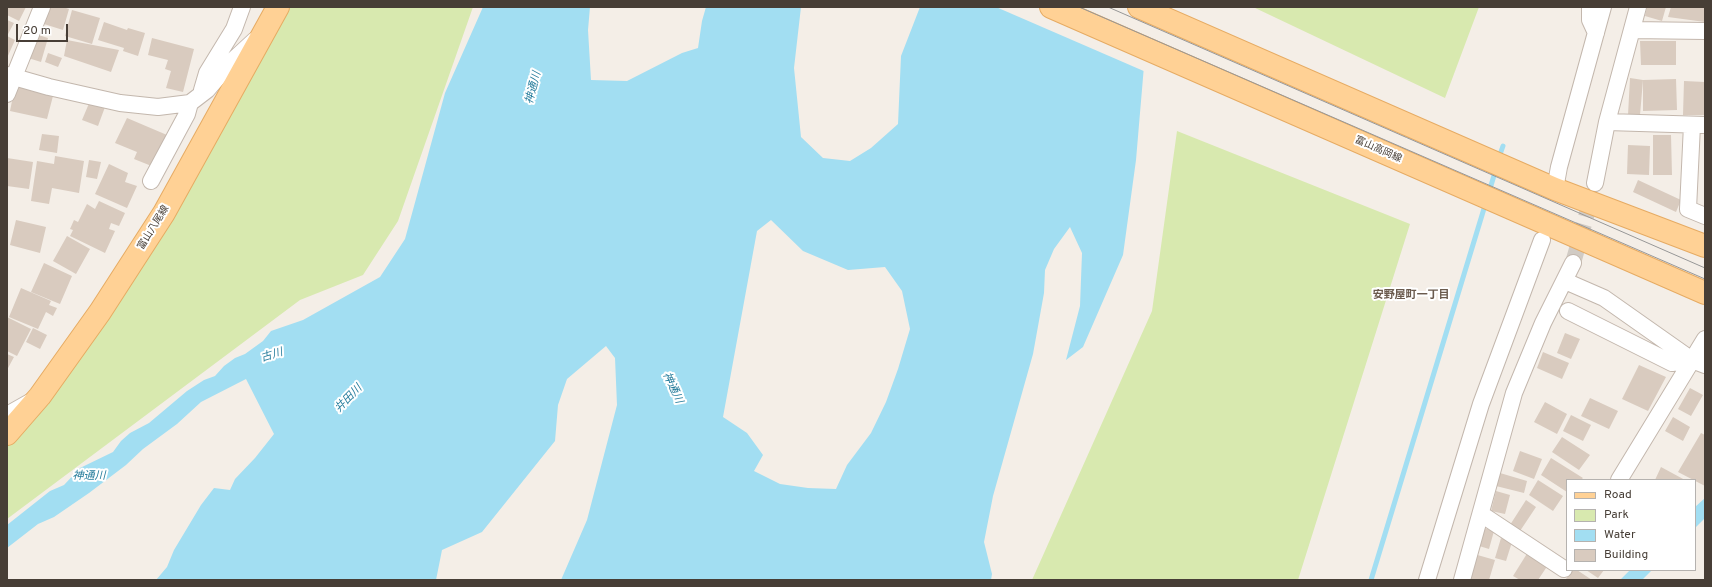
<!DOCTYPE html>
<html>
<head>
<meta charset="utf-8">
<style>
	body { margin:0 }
	#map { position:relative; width:1712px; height:587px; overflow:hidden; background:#f4eee7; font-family:Overpass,sans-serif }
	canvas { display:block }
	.frame { position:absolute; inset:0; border:8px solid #473e36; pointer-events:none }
	.legend { position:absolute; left:1566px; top:479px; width:130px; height:92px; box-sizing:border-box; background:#fff; border:1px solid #b5b2af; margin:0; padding:5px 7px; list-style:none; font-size:12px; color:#473e36 }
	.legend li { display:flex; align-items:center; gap:8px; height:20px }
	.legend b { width:20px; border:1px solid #b5b2af }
	.scale { position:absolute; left:16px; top:24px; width:52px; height:18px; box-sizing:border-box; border:2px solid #473e36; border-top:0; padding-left:5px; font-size:12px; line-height:14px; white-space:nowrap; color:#473e36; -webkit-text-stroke:3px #fff; paint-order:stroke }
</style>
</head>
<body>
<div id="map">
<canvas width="1712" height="587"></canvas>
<div class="frame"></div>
<ul class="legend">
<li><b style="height:5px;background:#ffd195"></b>Road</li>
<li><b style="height:11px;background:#d8e9af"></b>Park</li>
<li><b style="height:11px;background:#a2def2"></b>Water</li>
<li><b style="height:11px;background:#d9cbbf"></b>Building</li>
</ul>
<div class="scale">20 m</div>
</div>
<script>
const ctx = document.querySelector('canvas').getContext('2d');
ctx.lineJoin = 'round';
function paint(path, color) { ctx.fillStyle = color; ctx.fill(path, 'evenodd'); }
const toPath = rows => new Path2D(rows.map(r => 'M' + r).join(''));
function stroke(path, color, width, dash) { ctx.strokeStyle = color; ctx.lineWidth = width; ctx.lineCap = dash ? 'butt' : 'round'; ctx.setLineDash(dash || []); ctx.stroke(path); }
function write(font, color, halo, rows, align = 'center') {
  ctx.font = font + ' Overpass,"Noto Sans JP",sans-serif'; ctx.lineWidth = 4; ctx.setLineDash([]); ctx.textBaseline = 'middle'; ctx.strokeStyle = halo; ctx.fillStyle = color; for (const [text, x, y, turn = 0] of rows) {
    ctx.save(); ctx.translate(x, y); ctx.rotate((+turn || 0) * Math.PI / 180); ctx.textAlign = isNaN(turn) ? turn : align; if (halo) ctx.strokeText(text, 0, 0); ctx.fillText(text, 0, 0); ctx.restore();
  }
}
const green = toPath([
	[289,7,473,7,398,221,363,275,300,300,7,519,7,444],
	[1253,7,1479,7,1445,98],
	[1177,131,1410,224,1298,580,1032,580,1152,311]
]);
const water = toPath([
	[483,7,590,7,588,30,591,80,627,81,682,53,698,48,702,21,706,7,801,7,794,68,801,137,823,158,850,161,871,148,898,124,901,56,920,7,1149,7,1136,160,1123,255,1083,347,1066,360,1080,306,1082,253,1070,227,1054,249,1045,270,1044,293,1033,354,993,496,984,542,992,574,991,580,561,580,587,520,617,405,615,358,606,346,567,379,558,405,555,441,482,532,442,550,436,580,156,580,167,567,174,550,201,505,214,488,230,490,235,479,255,458,274,434,246,379,201,402,177,424,143,449,126,465,89,493,54,517,38,524,7,548,7,525,50,491,64,485,80,468,113,452,121,441,130,433,149,423,187,391,204,380,215,376,224,366,235,358,245,354,263,341,271,331,303,320,380,277,405,239,445,93],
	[771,220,803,251,848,270,885,267,902,291,910,329,898,369,886,402,871,433,847,465,836,489,808,488,780,484,754,471,763,455,747,433,723,417,757,231],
	[1705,498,1705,518,1695,528,1695,507],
	[1630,570,1652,570,1642,580,1620,580]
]);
const pier = toPath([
	[996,7,1151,7,1146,72]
]);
const stream = toPath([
	[1498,160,1503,146],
	[1489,192,1496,169],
	[1371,580,1486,202]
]);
const building = toPath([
	[7,7,26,7,19,21,7,15],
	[50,7,63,7,69,9,63,30,44,24],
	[1647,7,1666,7,1662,21,1645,16],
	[1671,7,1705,7,1705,22,1668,17],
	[72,10,100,18,92,44,65,36],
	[7,20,14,23,7,36,15,40,7,58],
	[104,22,127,30,128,28,145,33,138,56,123,51,124,48,98,40],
	[32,33,48,38,41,62,25,57],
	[152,38,194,49,183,92,166,88,171,71,165,69,168,60,148,55],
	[67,40,119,50,111,72,64,56],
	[1640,41,1676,41,1676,65,1641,65],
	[48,53,62,58,58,67,45,62],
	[1630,78,1643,80,1640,115,1628,115],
	[1676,79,1677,110,1643,111,1643,80],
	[1684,81,1705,82,1705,115,1683,115],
	[15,86,53,96,47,119,10,111],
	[90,101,105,107,98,126,82,120],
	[127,118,167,135,154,167,134,159,137,152,115,143],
	[42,134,59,136,57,153,39,150],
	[1653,135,1671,135,1672,175,1653,175],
	[1628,145,1650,146,1649,175,1627,174],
	[55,156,84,161,79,193,52,188,49,204,31,201,37,161,54,164],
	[7,158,33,162,29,189,7,186],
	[89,160,101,162,97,179,86,177],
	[109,164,128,173,125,182,137,186,127,208,95,194],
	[1638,180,1681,200,1676,212,1633,192],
	[99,201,125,213,119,226,111,223,109,229,115,231,105,253,70,236,73,230,70,229,74,220,78,222,87,204,95,209],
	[16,220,46,227,40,253,10,245],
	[67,236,90,249,76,274,53,261],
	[44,263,72,276,60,304,31,292],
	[21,288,51,301,49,305,57,308,53,316,46,312,38,329,9,317],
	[7,317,31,329,17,356,7,351],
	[33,328,47,335,40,349,26,342],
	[1565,333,1580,339,1571,359,1557,353],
	[1543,352,1569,363,1562,379,1537,368],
	[7,354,14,357,7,370],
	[1639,365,1666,377,1648,411,1622,399],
	[1690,388,1703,395,1691,416,1678,409],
	[1590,398,1618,411,1609,429,1581,416],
	[1545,402,1567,414,1557,434,1534,422],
	[1571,415,1591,425,1583,441,1563,431],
	[1673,417,1690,427,1683,441,1665,431],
	[1701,433,1705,435,1705,486,1678,472],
	[1562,437,1590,455,1579,470,1552,452],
	[1520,451,1542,459,1534,479,1513,471],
	[1551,458,1583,478,1581,480,1567,480,1567,492,1541,475],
	[1661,467,1685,480,1655,480],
	[1500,473,1527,481,1524,493,1496,486],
	[1538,480,1563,496,1553,511,1529,495],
	[1496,491,1510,495,1505,514,1491,511],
	[1526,500,1536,507,1520,531,1510,525],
	[1481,527,1494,531,1489,549,1476,545],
	[1501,538,1512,542,1506,561,1495,558],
	[1528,552,1548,565,1538,580,1520,580,1513,576],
	[1474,554,1495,560,1489,580,1466,580],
	[1572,570,1577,570,1592,580,1567,580,1566,579],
	[1586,570,1604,570,1598,578]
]);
const streetTunnel = toPath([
	[1573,263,1593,192]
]);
const street = toPath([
	[1590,7,1590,20,1596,33],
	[1632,30,1705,31],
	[7,75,49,87,120,103,158,107,190,103,207,90,230,63,255,40],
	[202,90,207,73,234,29,242,7],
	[7,94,42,7],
	[1607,122,1705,125],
	[1692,125,1688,209,1705,216],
	[151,181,187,114,190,103],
	[1595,183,1607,122,1638,7],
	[1555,189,1559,167,1603,7],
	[1565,281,1604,298,1692,360,1705,365],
	[1568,311,1672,363,1692,360],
	[7,415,30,402],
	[1619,480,1705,339],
	[1481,514,1564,569],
	[1427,580,1481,404,1542,240],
	[1462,580,1514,393,1543,323,1573,263]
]);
const primary = toPath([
	[1051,7,1705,293],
	[1139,7,1555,189,1705,246],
	[7,434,40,396,100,312,164,213,278,7]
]);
const tram = toPath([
	[1079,7,1705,279],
	[1108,7,1705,268]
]);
const streetNames = [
	["富山高岡線",1378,150,24],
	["富山八尾線",154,228,-58]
];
const waterNames = [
	["神通川",534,88,-76],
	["古川",272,356,-17],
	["神通川",672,388,65],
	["井田川",349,399,-46],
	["神通川",89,477]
];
const neighbourhoodNames = [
	["安野屋町一丁目",1411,296]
];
paint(green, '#d8e9af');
paint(water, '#a2def2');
paint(pier, '#f4eee7');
stroke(stream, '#a2def2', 5);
paint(building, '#d9cbbf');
stroke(streetTunnel, '#d1cbc4', 16, [16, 8]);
stroke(street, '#c3b7ad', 18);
stroke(primary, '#e6ab63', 24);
stroke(street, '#fff', 16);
stroke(primary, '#ffd195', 22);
stroke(tram, '#979797', 1);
write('10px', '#473e36', '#fff', streetNames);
write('italic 11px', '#287e9d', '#fff', waterNames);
write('bold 11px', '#6a5a4d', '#fff', neighbourhoodNames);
</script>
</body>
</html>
